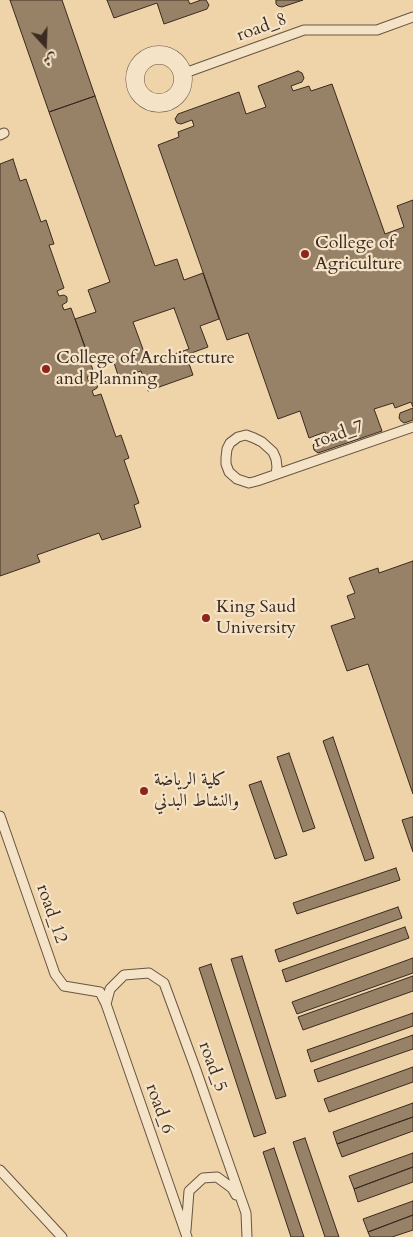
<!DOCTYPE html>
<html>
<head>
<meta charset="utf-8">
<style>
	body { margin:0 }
	#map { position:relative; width:413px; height:1237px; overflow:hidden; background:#efd4a9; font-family:Cardo,Amiri,serif }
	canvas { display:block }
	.north { position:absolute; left:20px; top:20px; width:50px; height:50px; -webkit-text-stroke:4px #f5e3c7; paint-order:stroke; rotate:160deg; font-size:14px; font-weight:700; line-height:20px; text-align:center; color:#3a2a20 }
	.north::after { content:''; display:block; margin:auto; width:18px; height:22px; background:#3a2a20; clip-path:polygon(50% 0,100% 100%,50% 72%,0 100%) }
</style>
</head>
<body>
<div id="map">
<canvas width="413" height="1237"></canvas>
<div class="north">ش</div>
</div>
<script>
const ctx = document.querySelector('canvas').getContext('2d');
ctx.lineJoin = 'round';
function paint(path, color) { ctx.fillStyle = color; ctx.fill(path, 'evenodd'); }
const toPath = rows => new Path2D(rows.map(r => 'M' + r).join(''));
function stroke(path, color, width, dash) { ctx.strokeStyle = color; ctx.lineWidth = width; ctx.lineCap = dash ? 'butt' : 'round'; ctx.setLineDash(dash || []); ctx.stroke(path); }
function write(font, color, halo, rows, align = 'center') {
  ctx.font = font + ' Cardo,Amiri,serif'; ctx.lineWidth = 4.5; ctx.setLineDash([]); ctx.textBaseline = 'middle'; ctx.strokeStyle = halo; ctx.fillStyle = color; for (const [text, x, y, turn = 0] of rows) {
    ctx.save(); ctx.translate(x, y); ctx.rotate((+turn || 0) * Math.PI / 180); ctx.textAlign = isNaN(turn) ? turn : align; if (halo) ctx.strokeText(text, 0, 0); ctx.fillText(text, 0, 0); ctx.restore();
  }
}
const building = toPath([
	[10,0,62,0,95,96,49,112,10,0],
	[107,0,188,0,190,4,201,0,206,0,209,5,207,9,164,24,157,3,114,18,107,0],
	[276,0,303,0,282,7,278,6,276,4,276,0],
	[298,71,302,73,304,78,302,82,291,86,293,91,309,86,311,91,332,84,385,234,404,227,397,206,413,200,413,407,411,402,395,408,393,403,374,409,382,431,318,453,314,450,313,445,316,442,327,438,325,432,309,438,300,411,278,419,248,333,227,340,158,145,179,137,178,132,194,126,192,120,181,124,177,123,175,119,178,114,239,92,246,114,266,107,258,86,298,71],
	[95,96,155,266,177,259,184,280,203,273,219,319,200,326,208,347,186,355,193,375,148,391,141,371,119,378,112,357,91,364,75,319,96,312,88,290,110,282,49,112,95,96],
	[174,308,189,349,148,363,133,322,174,308],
	[13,159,20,181,26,179,41,222,46,220,54,244,49,245,64,288,57,291,59,296,64,295,67,297,67,302,62,305,64,310,71,308,91,364,94,374,87,377,89,382,95,381,98,385,97,388,92,391,94,396,101,394,116,437,121,435,129,458,124,460,139,503,134,505,141,527,102,540,99,533,37,555,40,562,0,576,0,164,13,159],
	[413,408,413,420,404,423,401,421,399,418,400,413,413,408],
	[413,561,413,794,368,664,347,671,331,626,355,618,347,596,355,593,349,578,378,568,379,573,413,561],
	[333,737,374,858,365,861,323,741,333,737],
	[289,753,315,828,303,832,277,757,289,753],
	[261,781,287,855,275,859,249,785,261,781],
	[412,817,413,817,413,852,402,820,412,817],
	[396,868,400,880,297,914,293,903,396,868],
	[398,907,402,918,279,962,275,950,398,907],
	[405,927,409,938,286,982,282,970,405,927],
	[242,956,286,1096,276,1099,231,959,242,956],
	[413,958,413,973,297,1014,292,1002,413,958],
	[211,964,266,1133,254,1137,199,968,211,964],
	[413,976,413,991,303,1030,298,1017,413,976],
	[413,1013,413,1026,311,1062,307,1050,413,1013],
	[413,1035,413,1049,318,1082,314,1070,413,1035],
	[413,1067,413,1082,329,1112,324,1099,413,1067],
	[413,1103,413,1117,337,1144,333,1132,413,1103],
	[413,1117,413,1131,342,1157,337,1144,413,1117],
	[305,1138,339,1237,325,1237,293,1142,305,1138],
	[274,1148,304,1237,291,1237,263,1152,274,1148],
	[413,1153,413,1167,354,1189,349,1176,413,1153],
	[413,1167,413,1182,358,1202,354,1189,413,1167],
	[413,1201,413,1215,368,1232,363,1219,413,1201],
	[413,1215,413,1230,392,1237,370,1237,368,1232,413,1215]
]);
const lane = toPath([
	[182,74,304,30,377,30,413,17],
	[0,135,4,133],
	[276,474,277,467,276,459,273,452,262,442,254,438,246,435,238,437,230,443,227,449,226,458,226,464,229,472,237,479,249,483,257,481,413,427],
	[0,816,55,974,64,986,100,992,106,1004,187,1237],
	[106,1004,110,989,124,975,149,973,164,983,196,1070,246,1213,247,1237],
	[0,1170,62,1237],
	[186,1230,189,1191,203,1178,217,1177,232,1188,236,1195]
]);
const street = toPath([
	'135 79a24 24 0 1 1 48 0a24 24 0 1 1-48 0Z'
]);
const markers = [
	[305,254,5,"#8f2418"],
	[46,369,5,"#8f2418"],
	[206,618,5,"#8f2418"],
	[144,791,5,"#8f2418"]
];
const streetNames = [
	["road_8",262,28,-20],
	["road_7",339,435,-19],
	["road_12",51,914,71],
	["road_5",212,1067,70],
	["road_6",159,1109,70]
];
const poiNames = [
	["College of",315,244],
	["Agriculture",315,265],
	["College of Architecture",56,359],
	["and Planning",56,380],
	["King Saud",216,608],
	["University",216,629],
	["كلية الرياضة",154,781],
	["والنشاط البدني",154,802]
];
paint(building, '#988267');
stroke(building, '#3a2a20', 1);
stroke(lane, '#675442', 11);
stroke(street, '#675442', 19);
stroke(lane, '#f5e3c7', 9);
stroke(street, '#f5e3c7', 18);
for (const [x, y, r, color] of markers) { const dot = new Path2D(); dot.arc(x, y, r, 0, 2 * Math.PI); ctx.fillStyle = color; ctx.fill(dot); stroke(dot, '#f5e3c7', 2); }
write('18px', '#3a2a20', '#f5e3c7', streetNames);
write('18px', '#3a2a20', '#f5e3c7', poiNames, 'left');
</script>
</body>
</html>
